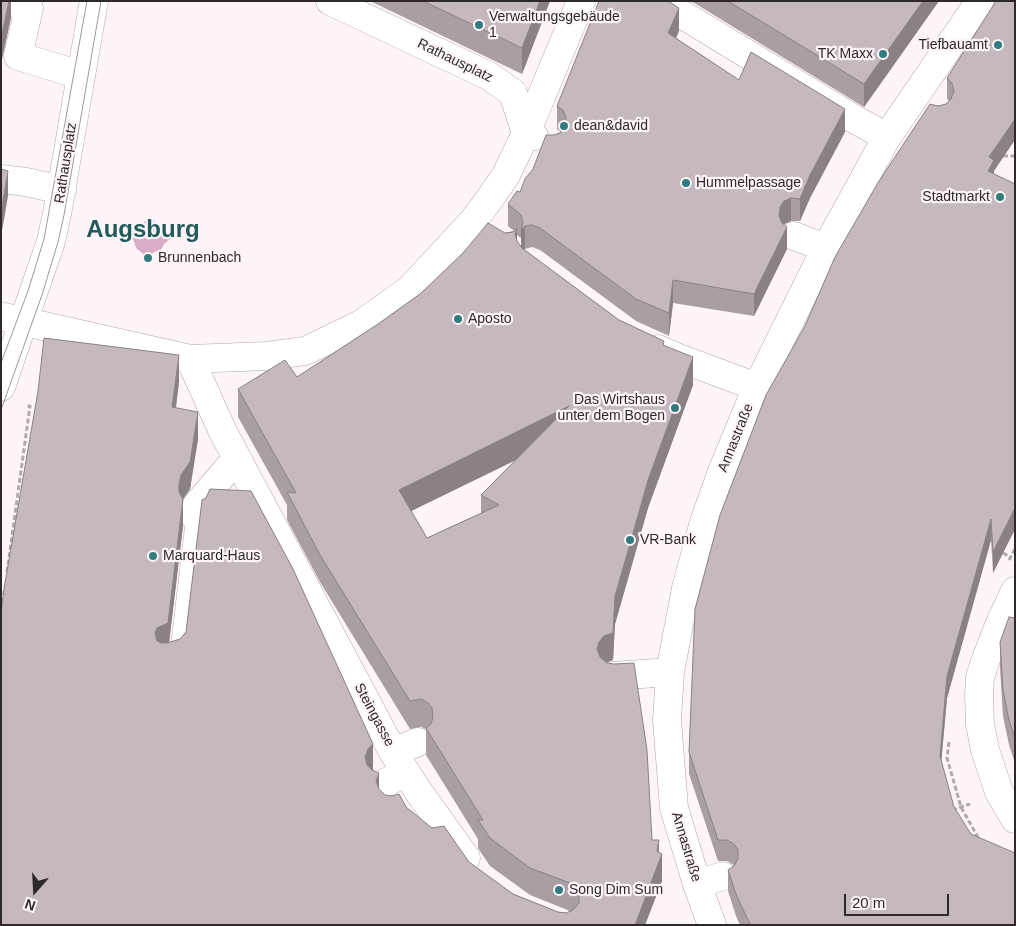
<!DOCTYPE html>
<html>
<head>
<meta charset="utf-8">
<style>
	body { margin:0 }
	#map { position:relative; width:1016px; height:926px; overflow:hidden; background:#fef5fa; font-family:Arial,sans-serif }
	canvas { display:block }
	.frame { position:absolute; inset:0; border:2px solid #2d282b; pointer-events:none }
	.north { position:absolute; left:10px; top:866px; width:50px; height:50px; -webkit-text-stroke:4px #fef5fa; paint-order:stroke; rotate:199deg; font-size:14px; font-weight:700; line-height:20px; text-align:center; color:#2d282b }
	.north::after { content:''; display:block; margin:auto; width:18px; height:22px; background:#2d282b; clip-path:polygon(50% 0,100% 100%,50% 72%,0 100%) }
	.scale { position:absolute; left:844px; top:894px; width:105px; height:22px; box-sizing:border-box; border:2px solid #2d282b; border-top:0; padding-left:6px; font-size:15px; line-height:18px; white-space:nowrap; color:#2d282b; -webkit-text-stroke:4px #fef5fa; paint-order:stroke }
</style>
</head>
<body>
<div id="map">
<canvas width="1016" height="926"></canvas>
<div class="frame"></div>
<div class="north">N</div>
<div class="scale">20 m</div>
</div>
<script>
const ctx = document.querySelector('canvas').getContext('2d');
ctx.lineJoin = 'round';
function paint(path, color) { ctx.fillStyle = color; ctx.fill(path, 'evenodd'); }
const toPath = rows => new Path2D(rows.map(r => 'M' + r).join(''));
function stroke(path, color, width, dash) { ctx.strokeStyle = color; ctx.lineWidth = width; ctx.lineCap = dash ? 'butt' : 'round'; ctx.setLineDash(dash || []); ctx.stroke(path); }
function write(font, color, halo, rows, align = 'center') {
  ctx.font = font + ' Arial,sans-serif'; ctx.lineWidth = 4.5; ctx.setLineDash([]); ctx.textBaseline = 'middle'; ctx.strokeStyle = halo; ctx.fillStyle = color; for (const [text, x, y, turn = 0] of rows) {
    ctx.save(); ctx.translate(x, y); ctx.rotate((+turn || 0) * Math.PI / 180); ctx.textAlign = isNaN(turn) ? turn : align; if (halo) ctx.strokeText(text, 0, 0); ctx.fillText(text, 0, 0); ctx.restore();
  }
}
const water = toPath([
	[151,216,156,223,163,226,165,233,170,239,164,244,161,250,154,252,148,258,136,248,134,241,129,235,138,224,144,222]
]);
const path = toPath([
	[1003,156,1015,156],
	[1003,553,1012,558],
	[1009,560,1015,549],
	[7,572,30,406,26,406],
	[1,610,5,586],
	[949,742,947,758,961,807,980,841],
	[952,810,970,804]
]);
const lane = toPath([
	[175,659,177,658,194,515]
]);
const street = toPath([
	[330,1,489,76,513,93,526,133,534,136],
	[660,1,854,119,887,137],
	[19,5,29,8,18,56,67,71],
	[1,179,26,182,62,190],
	[794,236,826,248],
	[4,317,190,359,267,356,305,351,361,324,409,290,473,221,486,204,506,175,526,133,581,1],
	[658,349,679,358,757,387],
	[190,359,223,432,393,752,418,791,466,858],
	[1,387,51,241,57,214,94,1],
	[194,515,196,506,237,458],
	[1015,591,1000,623,986,659,980,677,979,696,980,724,985,750,999,792,1015,819],
	[613,676,670,672],
	[393,752,418,742],
	[381,785,406,772],
	[697,884,723,876],
	[712,925,697,884,674,808,667,720,670,672,686,588,704,522,723,469,757,387,826,248,887,137,980,1]
]);
const tram = toPath([
	[1,363,28,291,44,239,87,1],
	[1,410,42,295,58,242,64,215,101,1]
]);
const wall = toPath([
	[370,1,550,1,522,74],
	[691,1,939,1,864,107],
	[996,1,994,174,1015,184,1015,529,993,573,991,540,947,698,941,761,954,807,1015,925,740,925,736,916,728,891,728,870,734,865,727,861,718,861,689,774,689,752,938,106,946,104,949,101,947,99,947,78],
	[679,31,676,38,739,80,845,132,810,198,800,221,791,221,784,224,787,249,754,316,673,303,669,336,636,321,540,250,532,247,525,249,524,250,619,320,664,345,693,385,648,508,628,579,615,624,613,660,606,663,652,840,659,852,662,881,645,925,1,925,179,382,176,408,198,439,190,489,183,499,183,526,169,643,373,771,379,789,385,795,406,807,469,862,513,894,558,912,566,913,570,911,530,895,490,866,478,848,478,839,426,755,426,729,421,727,410,729,320,582,287,520,287,505,238,417,238,389,297,377,378,324,505,233,514,231,508,226,508,204,520,192,533,169,554,135,561,132,557,129,557,106],
	[517,235,521,238,521,247,517,242],
	[516,460,481,495,481,513,427,538,411,511],
	[1015,618,1015,763,1009,745,1003,716,1000,668,1000,642]
]);
const shadedWall = toPath([
	[9,1,11,1,11,18,1,64,1,38],
	[540,1,550,1,522,74,522,48],
	[923,1,939,1,864,107,864,84],
	[679,8,679,31,668,56,668,33],
	[845,109,845,132,810,198,800,221,800,199,810,175],
	[1015,119,1015,140,994,171,994,182,988,171,989,157],
	[8,171,8,196,1,237,1,212],
	[791,198,791,221,784,224,780,230,779,216,780,207,784,201],
	[525,226,525,249,521,252,521,229],
	[787,227,787,249,754,316,754,294],
	[517,228,517,256,515,234],
	[673,280,673,303,669,336,669,313],
	[179,355,179,382,172,435,172,407],
	[693,357,693,385,648,508,615,624,613,660,604,663,599,670,597,649,599,642,615,596,648,480],
	[569,406,569,434,399,517,399,490],
	[198,412,198,439,190,489,183,499,183,526,168,651,157,656,155,633,179,512,179,484],
	[1015,508,1015,529,993,573,993,552],
	[991,519,991,540,947,698,940,777,940,756,947,676],
	[373,744,373,772,368,777,365,757,368,749],
	[379,773,379,800,376,781],
	[659,840,659,860,662,854,662,881,645,925,635,925,657,851]
]);
const building = toPath([
	[1,1,9,1,1,38,1,1],
	[423,1,540,1,522,48,423,1],
	[599,1,668,1,679,8,668,33,739,80,751,52,845,109,810,175,800,199,791,198,784,201,780,207,779,216,782,223,787,227,754,294,673,280,669,313,636,299,540,228,532,225,525,226,521,229,523,223,521,215,508,204,517,191,520,192,525,179,533,169,546,135,554,135,560,133,565,126,566,117,563,110,557,106,599,1],
	[728,1,923,1,864,84,728,1],
	[996,1,1015,1,1015,119,989,157,994,160,988,171,1015,184,1015,508,993,552,991,519,947,676,940,756,954,807,971,834,1015,853,1015,925,751,925,748,920,736,894,728,870,734,866,738,859,738,850,734,844,727,840,718,840,689,752,695,609,720,515,766,395,805,326,835,257,879,181,930,104,938,106,946,104,951,99,954,91,952,83,947,78,996,1],
	[1,169,8,171,1,212,1,169],
	[488,223,505,233,513,232,517,228,515,234,517,241,522,248,619,320,664,341,663,345,693,357,648,480,628,551,615,596,613,633,604,636,599,642,597,649,600,657,607,663,614,664,634,663,647,750,652,840,659,840,657,851,662,854,635,925,1,925,1,613,5,583,38,391,44,338,179,355,172,407,198,412,190,462,181,475,179,484,179,492,183,499,168,623,157,628,155,633,157,641,161,643,167,643,180,639,186,632,202,500,206,498,210,489,251,491,293,569,373,744,368,749,365,757,367,765,372,770,379,773,376,781,379,789,385,795,392,796,399,794,406,807,432,828,444,826,469,862,513,894,558,912,566,913,573,910,579,903,579,894,576,887,570,883,530,868,490,838,478,820,483,820,426,728,431,724,433,717,432,708,428,703,421,699,410,701,320,555,287,492,296,493,238,389,285,360,297,377,378,324,420,294,463,253,488,223],
	[569,406,481,495,499,505,427,538,399,490,569,406],
	[1009,617,1015,618,1015,738,1009,720,1003,690,1000,642,1009,617]
]);
const markers = [
	[479,25,5,"#337c7d"],
	[998,45,5,"#337c7d"],
	[883,54,5,"#337c7d"],
	[564,126,5,"#337c7d"],
	[686,183,5,"#337c7d"],
	[1000,197,5,"#337c7d"],
	[148,258,5,"#337c7d"],
	[458,319,5,"#337c7d"],
	[675,408,5,"#337c7d"],
	[630,540,5,"#337c7d"],
	[153,556,5,"#337c7d"],
	[559,890,5,"#337c7d"]
];
const poiNames = [
	["Verwaltungsgebäude",489,17],
	["1",489,33],
	["Tiefbauamt",988,45,"right"],
	["TK Maxx",873,54,"right"],
	["dean&david",574,126],
	["Hummelpassage",696,183],
	["Stadtmarkt",990,197,"right"],
	["Brunnenbach",158,258],
	["Aposto",468,319],
	["Das Wirtshaus",665,400,"right"],
	["unter dem Bogen",665,416,"right"],
	["VR-Bank",640,540],
	["Marquard-Haus",163,556],
	["Song Dim Sum",569,890]
];
const streetNames = [
	["Rathausplatz",455,61,26],
	["Rathausplatz",66,163,-81],
	["Annastraße",736,438,-68],
	["Steingasse",374,715,62],
	["Annastraße",686,847,73]
];
const townNames = [
	["Augsburg",143,230]
];
paint(water, '#dbacc5');
stroke(lane, '#b2a5ab', 16);
stroke(street, '#b2a5ab', 29);
stroke(path, '#b0a9ad', 3, [5, 2.5]);
stroke(lane, '#fff', 15);
stroke(street, '#fff', 28);
stroke(tram, '#9f979c', 1);
paint(wall, '#a99ea4');
paint(shadedWall, '#8a8186');
paint(building, '#c5b8bf');
stroke(building, '#8a8186', 1);
for (const [x, y, r, color] of markers) { const dot = new Path2D(); dot.arc(x, y, r, 0, 2 * Math.PI); ctx.fillStyle = color; ctx.fill(dot); stroke(dot, '#fef5fa', 2); }
write('14px', '#2d282b', '#fef5fa', poiNames, 'left');
write('14px', '#2d282b', '#fef5fa', streetNames);
write('bold 24px', '#215b5c', '#fef5fa', townNames);
</script>
</body>
</html>
